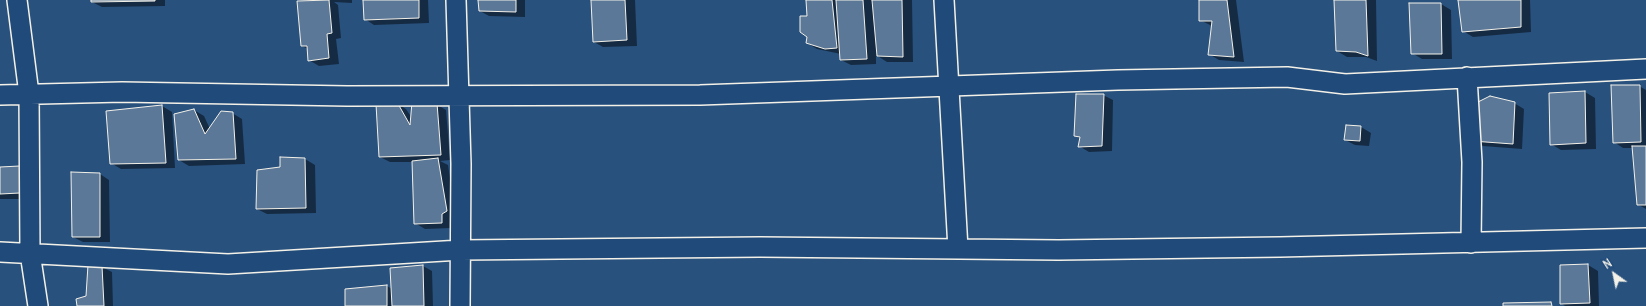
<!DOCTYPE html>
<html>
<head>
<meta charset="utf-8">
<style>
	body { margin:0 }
	#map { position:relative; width:1646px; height:306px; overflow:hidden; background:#28517e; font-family:Delius,sans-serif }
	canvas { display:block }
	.north { position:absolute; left:1594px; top:254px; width:40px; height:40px; -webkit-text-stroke:3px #1f4a7a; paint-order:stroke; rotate:327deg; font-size:11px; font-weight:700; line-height:16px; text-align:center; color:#f4f1e8 }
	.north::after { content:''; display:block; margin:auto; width:14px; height:18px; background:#f4f1e8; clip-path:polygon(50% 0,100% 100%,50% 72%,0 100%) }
</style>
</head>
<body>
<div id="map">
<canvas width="1646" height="306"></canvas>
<div class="north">N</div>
</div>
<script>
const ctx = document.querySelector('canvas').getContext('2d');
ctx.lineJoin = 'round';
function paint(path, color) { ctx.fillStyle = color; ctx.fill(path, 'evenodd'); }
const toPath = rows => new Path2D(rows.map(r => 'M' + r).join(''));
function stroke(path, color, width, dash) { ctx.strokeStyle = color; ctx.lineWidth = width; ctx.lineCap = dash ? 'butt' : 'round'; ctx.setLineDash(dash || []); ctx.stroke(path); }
const shadow = toPath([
	[92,0,165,0,165,6,102,7,92,2],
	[305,0,352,0,352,3,334,2,338,5,341,38,336,39,339,64,319,66,309,60,308,49,302,46,306,1],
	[364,0,428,0,429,23,374,25,365,19],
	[479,0,525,0,525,17,489,16,480,11],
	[592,0,635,0,637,46,603,47,594,42],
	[807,0,912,0,913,62,887,62,876,55,876,64,851,65,841,60,841,54,817,49,807,43,808,36],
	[1200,0,1236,0,1244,62,1219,60,1209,54,1212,26,1200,20],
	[1335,0,1376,0,1377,61,1366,57,1347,57,1337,51],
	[1459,0,1530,0,1531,32,1473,37,1463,31],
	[1441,4,1451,10,1452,59,1422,59,1412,53],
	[1639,86,1646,90,1646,209,1637,204,1633,148,1623,148,1614,142],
	[1585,92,1595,98,1596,149,1561,150,1551,144],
	[1103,95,1113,100,1112,151,1089,152,1079,146,1081,139,1075,135],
	[396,103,406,109,412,118,436,104,446,110,450,160,440,161,448,165,456,217,451,228,425,229,415,223,413,162,390,162,380,157],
	[1514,103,1524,109,1522,149,1483,146,1473,140],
	[162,106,172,112,175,168,121,169,111,163,107,112],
	[194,110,204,116,210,129,232,113,242,119,245,164,189,166,179,160],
	[1361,127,1371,133,1369,146,1355,145,1345,140],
	[305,159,315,165,316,213,267,214,257,209,281,168],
	[20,167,30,199,0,199,0,168],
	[100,174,109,180,110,242,83,242,73,237],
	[1588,265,1598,271,1599,306,1565,306,1561,303],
	[423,266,432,271,433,306,346,306,387,286,392,289],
	[102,267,112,272,113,306,78,306,87,296]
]);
const building = toPath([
	[91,0,155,0,155,1,91,2,91,0],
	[329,0,332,33,327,34,329,58,308,61,307,46,301,46,297,1,329,0],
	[363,0,419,0,419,18,364,20,363,0],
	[478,0,516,0,516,12,479,11,478,0],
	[591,0,625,0,627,40,593,42,591,0],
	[806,0,832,0,837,48,825,49,806,43,807,37,800,32,800,16,807,16,806,0],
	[836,0,863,0,867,59,840,60,836,0],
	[872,0,902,0,903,57,877,56,872,0],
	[1199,0,1227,0,1234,57,1208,55,1212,21,1199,21,1199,0],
	[1334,0,1366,0,1368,56,1356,52,1336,51,1334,0],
	[1458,0,1521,0,1521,27,1462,32,1458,0],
	[1409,3,1441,3,1442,54,1411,54,1409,3],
	[1611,85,1640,85,1641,142,1613,143,1611,85],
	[1585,91,1586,143,1550,145,1549,93,1585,91],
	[1076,94,1104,94,1102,146,1078,147,1080,137,1074,136,1076,94],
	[1490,96,1515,102,1513,144,1472,141,1470,106,1490,96],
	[397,102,410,125,412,102,437,103,441,155,379,157,376,104,397,102],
	[162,105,166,163,110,164,106,111,162,105],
	[194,109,205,134,221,111,233,112,236,159,178,160,174,114,194,109],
	[1346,125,1361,126,1360,141,1344,140,1346,125],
	[1632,146,1646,146,1646,205,1637,205,1632,146],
	[280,157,305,158,306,208,256,209,257,170,280,167,280,157],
	[438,158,447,211,442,214,442,223,414,224,412,161,438,158],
	[20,166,20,193,0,194,0,167,20,166],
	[71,172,100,173,100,237,72,237,71,172],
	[1588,264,1590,303,1560,304,1560,265,1588,264],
	[88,265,102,266,104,306,77,306,76,299,86,296,88,265],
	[423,265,424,306,392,306,390,268,423,265],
	[387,285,387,306,345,306,345,289,387,285],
	[1551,302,1552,306,1503,306,1503,303,1551,302]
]);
const minor = toPath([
	[17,0,29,94,30,253,38,306],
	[456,0,461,164,460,306],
	[944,0,958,249],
	[1467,77,1472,162,1471,243],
	[0,95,122,92,347,96,700,95,1118,80,1287,77,1345,84,1646,69],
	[0,252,228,264,461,250,760,247,1059,250,1280,247,1646,238]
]);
paint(shadow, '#0007');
paint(building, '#5b7899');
stroke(building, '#f4f1e8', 1);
stroke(minor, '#f4f1e8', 22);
stroke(minor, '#1f4a7a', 19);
</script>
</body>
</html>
